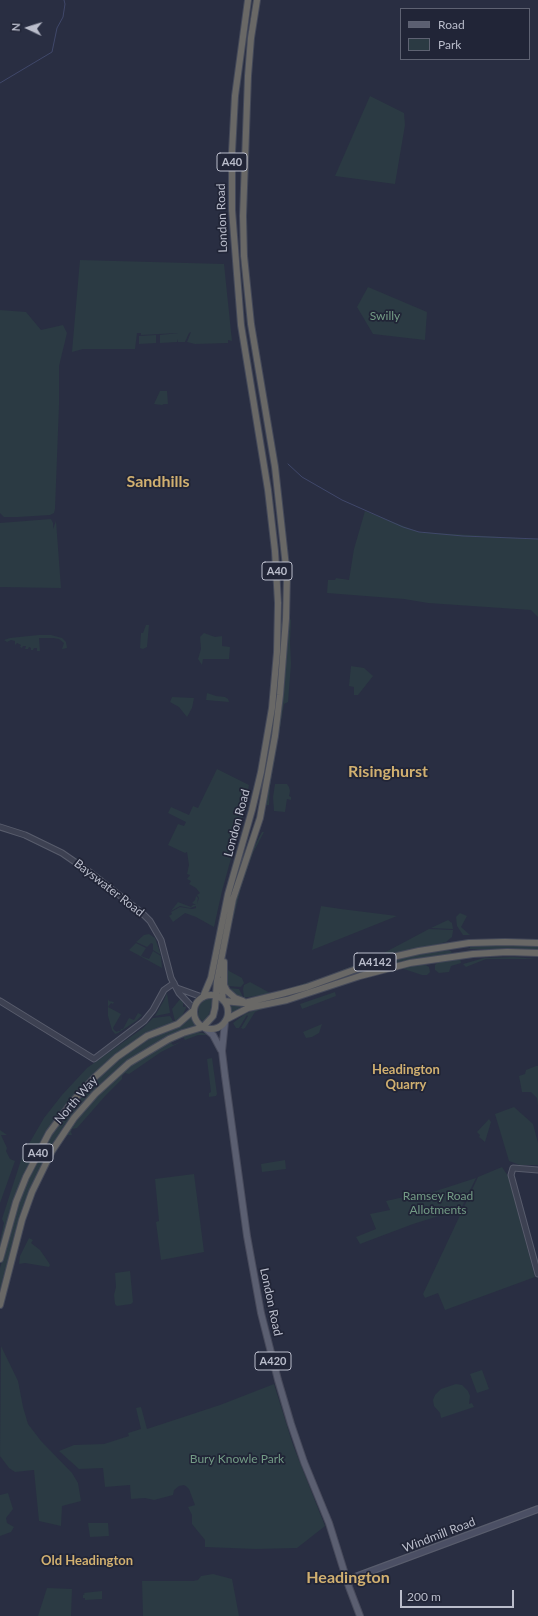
<!DOCTYPE html>
<html>
<head>
<meta charset="utf-8">
<style>
	body { margin:0 }
	#map { position:relative; width:538px; height:1616px; overflow:hidden; background:#292e42; font-family:Lato,sans-serif }
	canvas { display:block }
	.legend { position:absolute; left:400px; top:8px; width:130px; height:52px; box-sizing:border-box; background:#212537; border:1px solid #5e6272; margin:0; padding:5px 7px; list-style:none; font-size:12px; color:#babdcb }
	.legend li { display:flex; align-items:center; gap:8px; height:20px }
	.legend b { width:20px; border:1px solid #5e6272 }
	.north { position:absolute; left:8px; top:8px; width:40px; height:40px; -webkit-text-stroke:3px #212537; paint-order:stroke; rotate:274deg; font-size:11px; font-weight:700; line-height:16px; text-align:center; color:#babdcb }
	.north::after { content:''; display:block; margin:auto; width:14px; height:18px; background:#babdcb; clip-path:polygon(50% 0,100% 100%,50% 72%,0 100%) }
	.scale { position:absolute; left:400px; top:1590px; width:114px; height:18px; box-sizing:border-box; border:2px solid #babdcb; border-top:0; padding-left:5px; font-size:12px; line-height:14px; white-space:nowrap; color:#babdcb; -webkit-text-stroke:3px #212537; paint-order:stroke }
</style>
</head>
<body>
<div id="map">
<canvas width="538" height="1616"></canvas>
<ul class="legend">
<li><b style="height:5px;background:#5b5f71"></b>Road</li>
<li><b style="height:11px;background:#2b3a43"></b>Park</li>
</ul>
<div class="north">N</div>
<div class="scale">200 m</div>
</div>
<script>
const ctx = document.querySelector('canvas').getContext('2d');
ctx.lineJoin = 'round';
function paint(path, color) { ctx.fillStyle = color; ctx.fill(path, 'evenodd'); }
const toPath = rows => new Path2D(rows.map(r => 'M' + r).join(''));
function stroke(path, color, width, dash) { ctx.strokeStyle = color; ctx.lineWidth = width; ctx.lineCap = dash ? 'butt' : 'round'; ctx.setLineDash(dash || []); ctx.stroke(path); }
function write(font, color, halo, rows, align = 'center') {
  ctx.font = font + ' Lato,sans-serif'; ctx.lineWidth = 3.5; ctx.setLineDash([]); ctx.textBaseline = 'middle'; ctx.strokeStyle = halo; ctx.fillStyle = color; for (const [text, x, y, turn = 0] of rows) {
    ctx.save(); ctx.translate(x, y); ctx.rotate((+turn || 0) * Math.PI / 180); ctx.textAlign = isNaN(turn) ? turn : align; if (halo) ctx.strokeText(text, 0, 0); ctx.fillText(text, 0, 0); ctx.restore();
  }
}
const green = toPath([
	[370,96,404,113,405,125,395,184,335,176],
	[80,260,224,264,232,341,228,340,228,343,195,344,187,342,191,332,189,333,185,342,178,342,178,339,177,342,160,343,160,335,178,333,141,335,141,333,137,333,135,349,83,349,72,352],
	[368,287,427,312,425,340,373,334,357,307],
	[0,310,26,312,41,330,63,325,67,333,59,366,59,405,55,509,54,513,50,515,18,517,4,517,0,513],
	[156,335,156,343,139,344,139,336],
	[160,391,167,391,168,404,164,404,162,405,154,404],
	[365,511,419,532,538,539,538,617,531,610,428,603,404,599,327,593,328,580,335,580,336,578,349,580,354,549],
	[51,519,53,523,53,529,56,521,61,588,0,587,0,523],
	[291,619,290,642,291,664,288,702,284,704,270,787,269,805,265,805,277,740,284,689,288,622],
	[146,625,149,625,147,647,143,649,140,648,141,633,143,633],
	[204,633,215,637,222,636,222,646,230,647,229,659,203,659,202,665,198,659,201,649,200,637],
	[39,635,51,635,62,638,66,642,67,648,62,649,64,643,59,639,53,638,39,638,40,651,37,651,37,648,34,648,33,650,31,650,31,648,29,647,28,649,25,649,26,646,23,646,22,648,20,647,21,645,17,643,15,645,15,641,11,640,7,642,4,640,10,638],
	[351,666,364,668,373,676,358,695,354,695,354,687,349,686],
	[207,693,216,696,225,697,228,699,229,702,206,700],
	[172,697,194,698,192,708,187,717,179,707,170,702],
	[217,769,249,785,243,815,222,891,214,927,196,917,185,913,173,922,169,916,172,914,171,912,180,907,192,909,196,908,196,906,190,908,180,906,171,911,178,902,191,907,193,905,196,905,192,903,195,900,196,896,198,898,197,904,199,898,197,895,200,893,196,888,189,884,191,881,187,879,190,875,187,874,189,865,187,852,185,853,168,845,178,824,184,826,186,822,168,813,171,807,189,815,193,806,198,808],
	[275,784,287,784,289,787,290,791,289,796,291,797,291,800,287,799,285,812,274,811,273,797],
	[262,832,264,832,253,853,241,888,231,928,239,887,253,849],
	[321,906,341,909,397,916,312,950],
	[460,913,467,916,461,927,470,935,463,935,457,926,456,917],
	[448,920,452,923,453,929,431,928],
	[429,929,453,930,453,931,452,937,446,942,389,956,304,986,276,993,242,998,239,998,228,988,239,989,243,997,244,997,243,989,244,985,250,982,270,993,284,990,327,976,380,955],
	[149,934,155,938,161,955,153,950,153,944,151,943,147,947,136,942,144,935],
	[136,943,146,948,141,956,149,959,153,951,161,956,162,968,129,950],
	[513,944,538,945,538,951,466,949,470,948,470,946],
	[446,950,451,951,452,953,292,996,254,1004,231,1013,230,1004,239,1006,246,1005,403,956],
	[514,957,538,959,486,959,466,967,463,964,484,958],
	[460,958,461,963,451,966,449,972,439,973,435,970,435,965,438,962],
	[424,964,429,967,430,972,427,975,422,975,401,968,353,981,301,999,262,1009,255,1012,245,1028,243,1029,241,1028,248,1016,247,1015,239,1028,236,1028,233,1023,245,1014,257,1009,348,981,401,967],
	[227,967,229,971,242,978,244,983,241,987,227,986],
	[335,992,336,996,302,1009,300,1004],
	[167,993,170,1013,155,1016,164,1000],
	[181,998,183,1000,183,1007,185,1007,185,1003,186,1008,182,1016,171,1024,146,1033,113,1056,99,1070,57,1116,41,1142,0,1251,0,1241,4,1223,2,1219,10,1194,23,1154,44,1118,62,1095,87,1068,143,1028,153,1018,170,1016,173,1021,175,1021,172,1009],
	[209,998,213,998,213,1003,207,1019,203,1022,198,1016,199,1006,203,1001],
	[108,999,109,1001,114,1002,113,1004,111,1003,108,1007,121,1014,113,1028,114,1030,117,1032,118,1031,120,1031,121,1029,123,1029,129,1018,134,1020,138,1013,142,1015,136,1021,118,1033,115,1034,112,1030,108,1016],
	[191,1017,196,1026,168,1036,125,1063,94,1090,65,1124,49,1150,28,1195,0,1295,0,1268,18,1203,24,1187,53,1131,84,1091,114,1063,146,1040,174,1029],
	[322,1024,319,1033,312,1037,306,1038,303,1032],
	[198,1032,207,1034,206,1035,198,1035,185,1040,183,1037,171,1043,173,1045,183,1041,161,1052,129,1074,125,1073,122,1076,122,1079,106,1095,77,1128,72,1129,71,1132,72,1135,64,1135,94,1096,125,1069,157,1048,188,1033],
	[212,1058,217,1094,216,1096,209,1097,209,1093,211,1092,207,1059],
	[536,1066,538,1066,538,1106,537,1098,531,1092,522,1092,519,1076,525,1074,526,1070],
	[514,1107,533,1124,538,1143,538,1165,520,1165,509,1161,495,1114],
	[489,1119,491,1122,485,1142,479,1137,480,1135,477,1132],
	[0,1130,7,1135,1,1135,7,1148,6,1151,10,1159,15,1161,0,1203],
	[285,1160,286,1169,262,1172,261,1164],
	[502,1167,508,1176,535,1277,445,1310,438,1293,425,1298,423,1294,478,1177],
	[194,1174,204,1252,161,1260,156,1222,159,1221,155,1179],
	[476,1178,461,1209,413,1224,360,1244,356,1237,376,1229,370,1214,390,1210,386,1201,404,1197,405,1201],
	[29,1238,33,1240,31,1243,40,1250,49,1263,50,1265,49,1267,25,1263,19,1264,20,1256],
	[130,1271,133,1302,131,1304,117,1306,115,1304,114,1295,116,1287,115,1273],
	[1,1346,18,1381,23,1407,28,1424,41,1441,72,1473,78,1483,81,1501,62,1506,61,1526,39,1521,34,1470,15,1472,9,1468,0,1456],
	[482,1370,489,1389,477,1393,470,1374],
	[274,1384,293,1445,325,1526,297,1548,256,1549,205,1547,205,1540,192,1524,192,1515,188,1507,195,1505,189,1489,187,1487,184,1485,179,1486,174,1490,173,1495,154,1500,145,1498,131,1499,130,1485,105,1487,103,1468,79,1469,59,1451,74,1445,104,1444,129,1436,128,1433,141,1429,136,1408,141,1407,147,1429,220,1405],
	[456,1384,462,1385,468,1391,470,1396,469,1404,472,1403,474,1407,441,1418,440,1413,434,1406,433,1400,435,1395,441,1389],
	[8,1493,13,1509,6,1518,7,1523,14,1527,11,1532,0,1536,0,1495],
	[88,1523,108,1523,109,1536,90,1537],
	[213,1574,232,1579,239,1616,143,1616,142,1581,193,1581,198,1580,201,1576],
	[47,1588,72,1589,71,1616,38,1616],
	[102,1591,102,1599,85,1600,85,1598,83,1598,83,1595,85,1594,83,1593]
]);
const stream = toPath([
	[0,83,52,52,57,28,63,17,65,4,64,0],
	[288,464,302,477,342,500,403,527,419,532,463,536,538,539]
]);
const tertiary = toPath([
	[0,827,25,835,62,853,91,873,142,913,150,921,161,940,171,978,179,993,194,1009],
	[177,988,202,997],
	[0,1001,94,1059,144,1021,153,1010,164,990,174,983],
	[538,1170,513,1168,511,1175,538,1274]
]);
const secondary = toPath([
	[347,1580,538,1509]
]);
const primary = toPath([
	[225,1022,222,1051,225,1076,247,1236,261,1313,278,1380,291,1424,304,1462,329,1523,349,1587,360,1616],
	[205,1028,213,1035,221,1050]
]);
const trunk = toPath([
	[224,962,224,985,227,991,235,998,243,1001],
	[221,981,223,1000],
	'194 1012a17 17 0 1 1 34 0a17 17 0 1 1-34 0Z',
	[203,997,211,978,228,894,252,810,261,772,272,708,277,652,278,603,275,551,268,490,241,325,232,210,232,152,235,96,248,0],
	[224,1001,244,1003,281,994,307,987,384,959,419,951,469,943,505,942,538,943],
	[227,1019,248,1008,287,1000,360,976,410,963,473,954,507,952,538,953],
	[0,1259,16,1202,26,1177,49,1133,72,1102,95,1077,117,1057,147,1036,178,1024,194,1010],
	[0,1305,22,1220,32,1192,52,1151,74,1118,95,1094,129,1063,169,1039,183,1033,203,1027,213,1016,215,1008,217,981,233,899,260,818,275,736,280,695,286,619,287,576,275,467,251,324,244,256,243,216,248,76,251,38,257,0]
]);
const shields = [
	[232,162,30],
	[277,571,30],
	[375,962,42],
	[38,1153,30],
	[273,1361,36]
];
const shieldNames = [
	["A40",232,162],
	["A40",277,571],
	["A4142",375,962],
	["A40",38,1153],
	["A420",273,1361]
];
const streetNames = [
	["London Road",222,218,-92],
	["London Road",237,823,-75],
	["Bayswater Road",109,888,38],
	["North Way",76,1100,-49],
	["London Road",271,1302,78],
	["Windmill Road",439,1535,-21]
];
const parkNames = [
	["Swilly",385,316],
	["Ramsey Road",438,1196],
	["Allotments",438,1210],
	["Bury Knowle Park",237,1459]
];
const neighbourhoodNames = [
	["Headington",406,1070],
	["Quarry",406,1085],
	["Old Headington",87,1561]
];
const districtNames = [
	["Sandhills",158,482],
	["Risinghurst",388,772],
	["Headington",348,1578]
];
paint(green, '#2b3a43');
stroke(stream, '#40486a', 1);
stroke(tertiary, '#585c6c', 7);
stroke(secondary, '#585c6c', 8);
stroke(primary, '#474a5b', 8);
stroke(trunk, '#444959', 8);
stroke(tertiary, '#3d4152', 5);
stroke(secondary, '#4b4f64', 5.5);
stroke(primary, '#5b5f71', 6);
stroke(trunk, '#696866', 6);
for (const [x, y, w] of shields) { const box = new Path2D(); box.roundRect(x - w / 2, y - 9, w, 18, 3); ctx.fillStyle = '#212537'; ctx.fill(box); stroke(box, '#babdcb', 1); }
write('bold 11px', '#babdcb', null, shieldNames);
write('12px', '#babdcb', '#212537', streetNames);
write('12px', '#739b85', '#212537', parkNames);
write('bold 13px', '#d1b070', '#212537', neighbourhoodNames);
write('bold 16px', '#d1b070', '#212537', districtNames);
</script>
</body>
</html>
